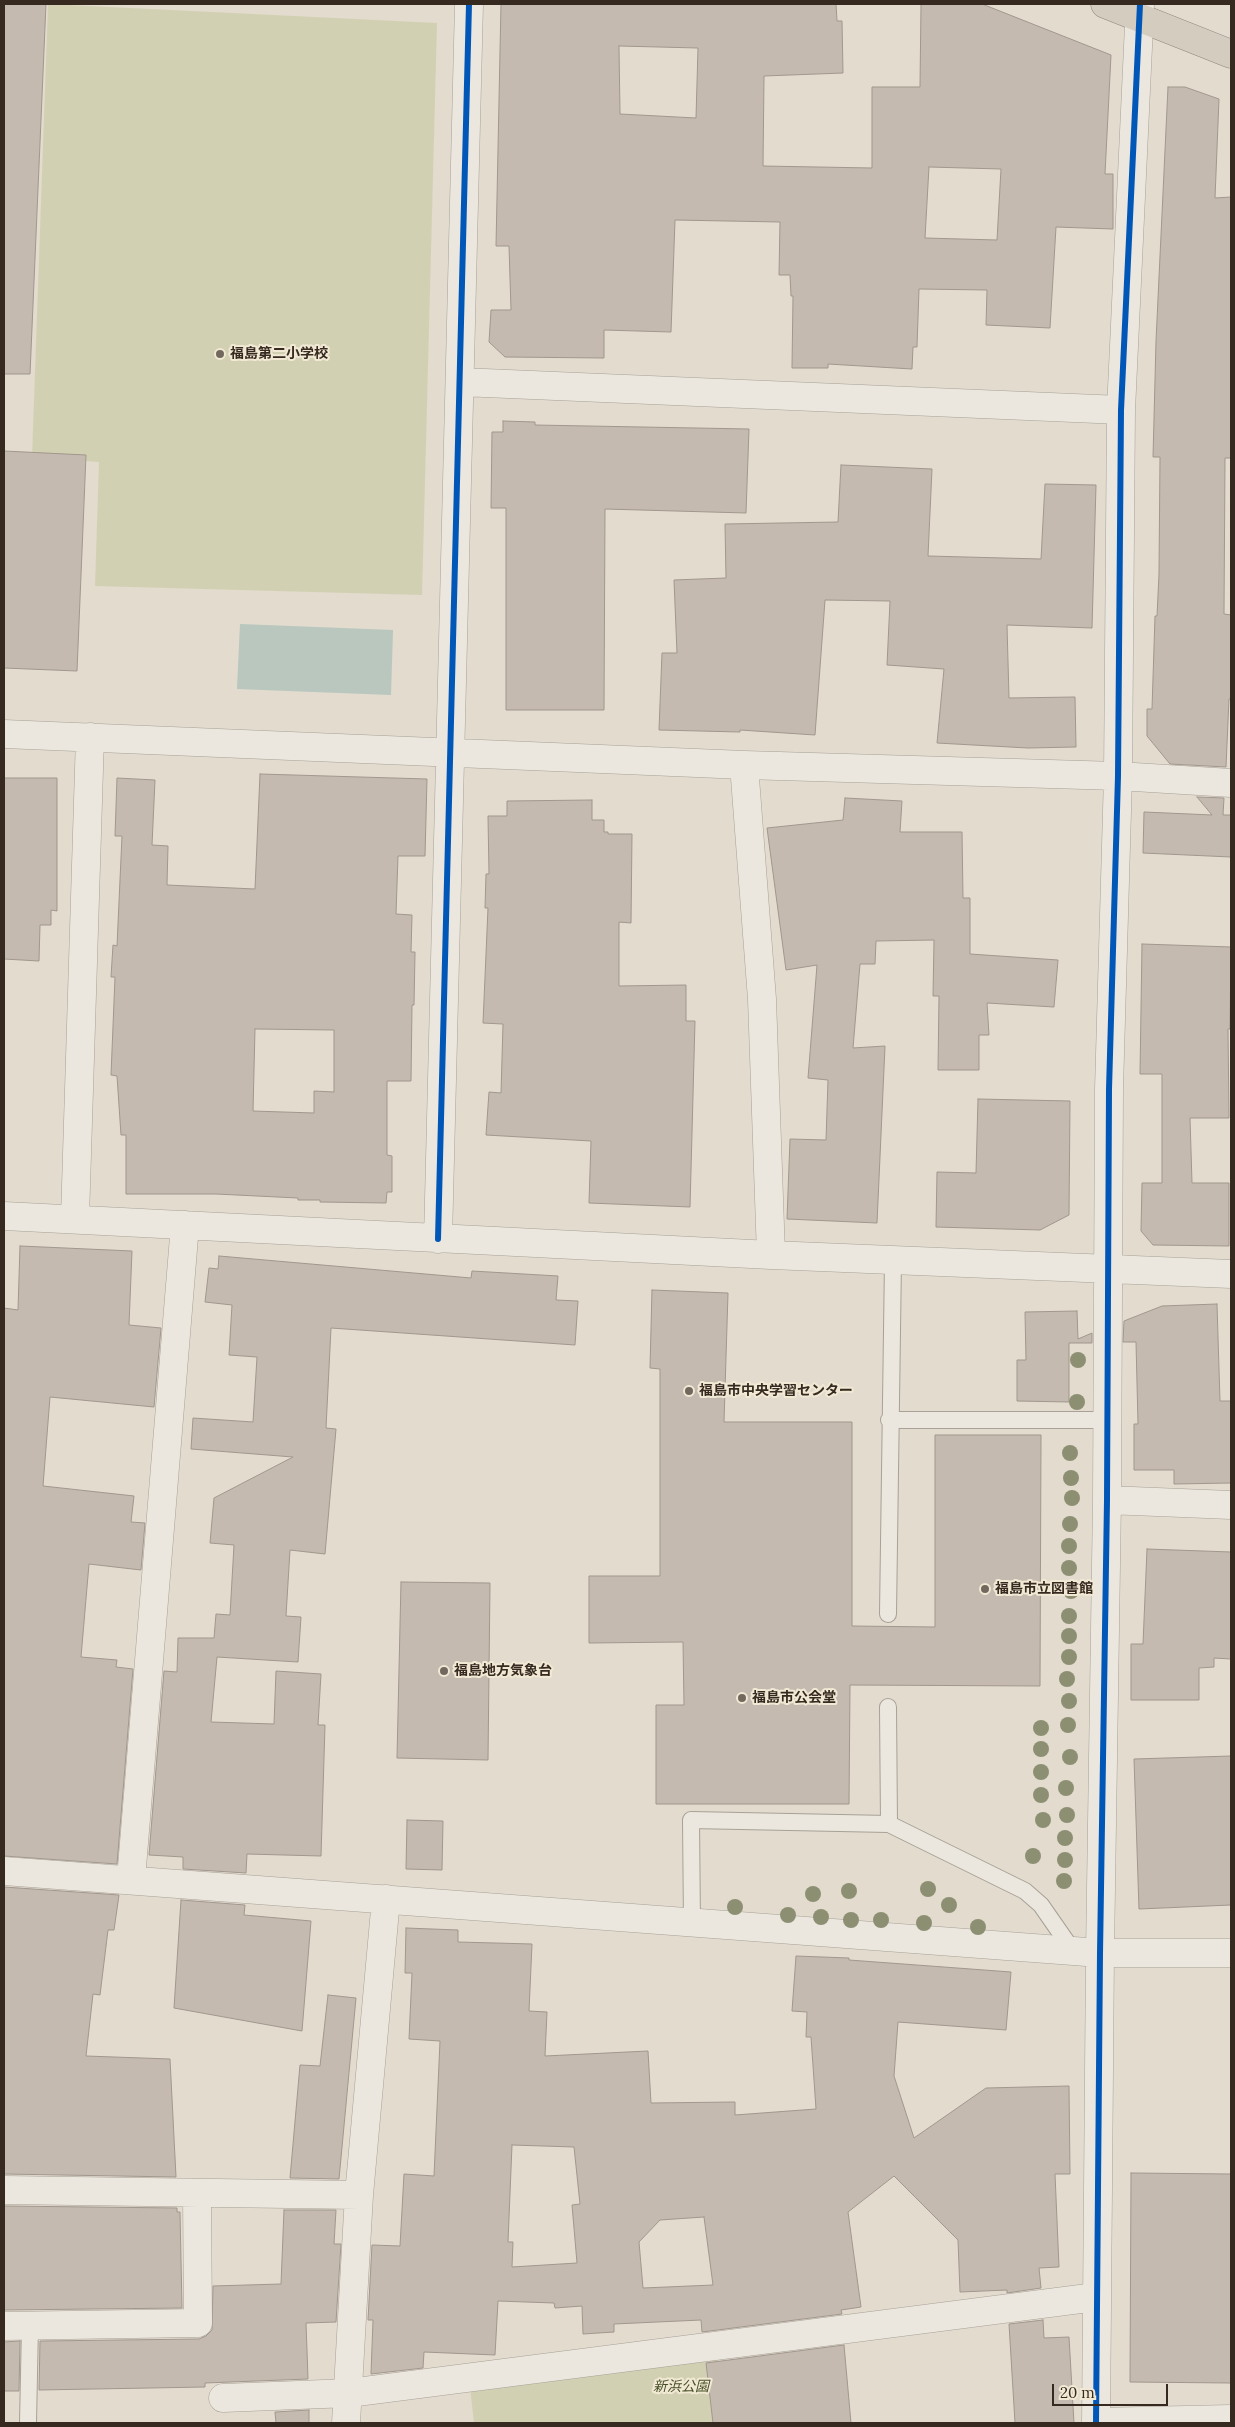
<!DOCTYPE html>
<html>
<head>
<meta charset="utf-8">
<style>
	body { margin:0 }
	#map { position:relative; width:1235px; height:2427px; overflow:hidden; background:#e2dbce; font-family:Lora,serif }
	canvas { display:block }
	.frame { position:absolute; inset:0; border:5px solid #362a20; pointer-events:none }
	.scale { position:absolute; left:1052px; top:2384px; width:116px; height:22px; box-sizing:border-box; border:2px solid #362a20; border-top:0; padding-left:6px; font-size:15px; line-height:18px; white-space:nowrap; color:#362a20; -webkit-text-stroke:4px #f2e9d5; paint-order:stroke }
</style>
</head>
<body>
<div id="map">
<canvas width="1235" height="2427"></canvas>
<div class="frame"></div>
<div class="scale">20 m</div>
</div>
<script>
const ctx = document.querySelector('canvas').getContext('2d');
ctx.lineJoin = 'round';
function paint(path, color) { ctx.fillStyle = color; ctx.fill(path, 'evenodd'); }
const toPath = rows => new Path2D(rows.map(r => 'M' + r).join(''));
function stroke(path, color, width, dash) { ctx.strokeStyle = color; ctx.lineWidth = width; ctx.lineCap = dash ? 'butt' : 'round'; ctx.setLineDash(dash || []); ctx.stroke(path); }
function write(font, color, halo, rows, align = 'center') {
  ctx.font = font + ' Lora,"Noto Sans JP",serif'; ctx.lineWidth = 4; ctx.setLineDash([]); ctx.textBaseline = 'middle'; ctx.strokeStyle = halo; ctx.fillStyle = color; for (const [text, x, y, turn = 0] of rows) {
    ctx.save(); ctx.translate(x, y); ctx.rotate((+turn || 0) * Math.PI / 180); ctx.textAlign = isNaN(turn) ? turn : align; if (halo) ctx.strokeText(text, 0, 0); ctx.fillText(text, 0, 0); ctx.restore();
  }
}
const green = toPath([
	[48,4,437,23,422,595,95,586,99,462,32,457],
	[717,2346,719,2423,474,2423,469,2378]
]);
const water = toPath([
	[240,624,393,630,391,695,237,689]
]);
const building = toPath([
	[4,4,46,4,30,374,4,374,4,4],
	[501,4,836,4,837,21,842,21,843,73,764,76,763,166,872,168,872,87,920,87,921,4,982,4,1111,55,1105,174,1113,174,1113,229,1056,227,1050,328,986,325,987,290,919,289,917,347,913,347,912,369,828,364,828,368,792,368,793,296,791,296,790,275,779,275,780,222,675,220,671,332,604,330,604,358,505,357,489,342,491,310,511,310,509,246,496,246,501,4],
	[619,46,698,48,696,118,620,114,619,46],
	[929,167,1001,169,997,240,925,238,929,167],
	[1168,87,1185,87,1219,99,1215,198,1231,197,1231,458,1225,458,1224,614,1231,615,1231,699,1229,699,1226,767,1170,764,1147,736,1147,709,1152,709,1155,616,1157,616,1159,574,1160,457,1153,457,1156,341,1168,87],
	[503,421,535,422,535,425,749,429,746,513,605,509,604,710,506,710,506,508,491,508,492,432,503,432,503,421],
	[4,451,86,455,77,671,4,668,4,451],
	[841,465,932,469,928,556,1041,559,1045,484,1096,485,1092,628,1007,625,1009,698,1075,697,1076,747,1028,748,937,743,944,669,887,665,890,601,825,600,815,735,740,730,740,732,659,730,662,653,677,653,674,580,726,578,725,524,838,522,841,465],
	[260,774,427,779,425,856,398,856,396,914,412,915,411,952,415,952,414,1005,412,1005,411,1081,387,1081,387,1155,392,1156,392,1192,387,1192,386,1203,320,1202,320,1200,298,1200,298,1198,216,1194,126,1194,126,1135,121,1135,117,1076,111,1075,115,977,111,977,113,945,117,946,122,836,115,836,117,778,155,780,152,845,168,846,167,885,255,889,260,774],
	[255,1029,334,1030,334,1092,314,1091,314,1113,253,1111,255,1029],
	[4,778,57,778,57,911,51,910,51,925,40,925,39,961,4,959,4,778],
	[1197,797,1224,798,1223,815,1231,815,1231,857,1143,853,1144,812,1212,815,1197,797],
	[845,798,902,801,900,832,962,832,963,898,970,898,970,954,1058,960,1054,1007,987,1003,989,1035,979,1035,979,1070,938,1070,939,996,933,996,934,940,876,941,875,964,860,964,853,1048,885,1046,877,1223,787,1219,790,1139,826,1140,828,1080,808,1078,817,965,786,970,767,828,843,820,845,798],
	[592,800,592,820,604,820,604,832,608,832,608,834,632,834,631,923,619,922,619,986,686,985,686,1021,695,1021,690,1207,589,1203,591,1141,486,1135,489,1092,501,1093,503,1024,483,1023,488,908,485,908,486,874,489,874,488,816,507,816,507,801,592,800],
	[1142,944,1231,947,1230,1029,1228,1029,1229,1118,1190,1118,1192,1183,1229,1183,1229,1246,1153,1245,1141,1231,1142,1183,1162,1183,1162,1074,1140,1074,1142,944],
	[978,1099,1070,1101,1069,1215,1040,1230,936,1227,937,1172,976,1173,978,1099],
	[20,1246,132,1251,129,1325,161,1328,154,1407,50,1397,43,1486,134,1496,131,1522,145,1523,141,1570,89,1564,81,1657,117,1660,116,1667,133,1669,117,1864,4,1856,4,1308,18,1310,20,1246],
	[219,1256,471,1278,472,1271,558,1276,556,1300,578,1301,575,1345,331,1328,326,1428,336,1429,325,1554,290,1550,286,1616,301,1617,298,1662,217,1657,211,1722,274,1724,276,1671,321,1674,318,1725,325,1725,321,1856,247,1854,246,1873,183,1869,183,1857,149,1855,164,1671,177,1672,178,1638,214,1638,216,1614,230,1615,234,1545,210,1543,214,1498,293,1457,191,1449,193,1418,253,1422,257,1357,229,1355,232,1305,205,1302,209,1268,218,1269,219,1256],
	[652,1290,728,1293,724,1422,852,1422,852,1626,935,1627,935,1435,1041,1435,1040,1686,850,1685,849,1804,656,1804,656,1705,684,1705,683,1642,589,1643,589,1576,660,1576,660,1369,650,1368,652,1290],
	[1217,1304,1220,1401,1231,1401,1231,1483,1174,1484,1174,1470,1134,1470,1134,1424,1138,1424,1136,1342,1123,1342,1124,1321,1162,1306,1217,1304],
	[1077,1311,1078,1339,1092,1333,1092,1343,1069,1343,1069,1402,1017,1401,1017,1360,1026,1360,1025,1312,1077,1311],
	[1147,1549,1231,1552,1231,1659,1214,1658,1214,1667,1199,1668,1199,1700,1131,1700,1131,1644,1143,1644,1147,1549],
	[401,1582,490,1583,488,1760,397,1758,401,1582],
	[1231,1756,1231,1905,1139,1909,1134,1759,1231,1756],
	[407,1820,443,1821,442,1870,406,1869,407,1820],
	[4,1887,119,1895,114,1930,108,1930,100,1995,93,1994,86,2056,170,2059,176,2177,4,2174,4,1887],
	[181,1900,245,1905,244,1915,311,1921,302,2031,174,2008,181,1900],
	[406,1928,458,1930,458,1942,532,1944,529,2011,547,2012,545,2056,648,2051,651,2103,735,2102,735,2115,816,2109,811,2037,806,2037,807,2012,792,2011,796,1956,849,1958,849,1960,1011,1972,1006,2030,898,2022,894,2076,914,2138,986,2088,1069,2086,1070,2174,1055,2174,1059,2267,1039,2268,1041,2288,1007,2293,1007,2290,960,2292,958,2240,894,2176,848,2212,861,2307,841,2310,842,2314,702,2332,701,2320,614,2324,614,2332,583,2334,582,2306,555,2308,554,2303,498,2301,495,2355,424,2352,423,2368,371,2374,373,2320,368,2320,372,2245,400,2246,404,2174,434,2176,440,2041,409,2039,412,1973,405,1973,406,1928],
	[512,2145,574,2147,580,2204,572,2205,577,2263,512,2267,513,2242,508,2242,512,2145],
	[704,2217,713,2285,643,2288,639,2242,660,2220,704,2217],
	[328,1995,356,1998,339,2179,290,2178,300,2065,320,2066,328,1995],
	[1131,2173,1231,2174,1231,2383,1130,2382,1131,2173],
	[4,2206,177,2208,177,2212,180,2212,182,2308,4,2310,4,2206],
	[284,2210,336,2210,334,2244,341,2244,336,2322,306,2323,308,2379,205,2383,205,2387,39,2390,40,2341,199,2339,206,2336,212,2330,213,2286,281,2284,284,2210],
	[1043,2320,1044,2338,1069,2337,1074,2423,1015,2423,1009,2324,1043,2320],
	[20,2341,19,2391,4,2391,4,2342,20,2341],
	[844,2345,851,2423,713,2423,706,2363,844,2345],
	[309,2410,309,2423,276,2423,275,2412,309,2410]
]);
const lane = toPath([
	[889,1420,1108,1420],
	[888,1614,893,1260],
	[888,1707,889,1824,1025,1891,1041,1905,1073,1951],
	[692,1924,691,1820,889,1824],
	[28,2423,30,2326]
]);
const street = toPath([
	[461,382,1121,410],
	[4,734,744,765,1118,776,1231,783],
	[744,765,762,999,771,1255],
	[4,1216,771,1255,1231,1274],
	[75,1218,90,737],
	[438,1239,469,4],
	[1107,1500,1231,1505],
	[4,1871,1100,1953,1231,1953],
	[131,1879,185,1225],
	[4,2190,359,2195],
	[4,2326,198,2323,197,2194],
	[223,2398,349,2393,1096,2297],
	[1096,2422,1231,2419],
	[346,2423,359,2195,386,1899],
	[1096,2423,1100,1953,1107,1500,1109,1089,1118,776,1121,410,1140,4]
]);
const highway = toPath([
	[1105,4,1231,54]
]);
const cycleway = toPath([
	[438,1239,469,4],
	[1096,2423,1100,1953,1107,1500,1109,1089,1118,776,1121,410,1140,4]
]);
const trees = [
	[1078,1360],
	[1077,1402],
	[1070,1453],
	[1071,1478],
	[1072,1498],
	[1070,1524],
	[1069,1546],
	[1069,1568],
	[1071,1591],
	[1069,1616],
	[1069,1636],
	[1069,1657],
	[1067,1679],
	[1069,1701],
	[1068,1725],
	[1041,1728],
	[1041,1749],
	[1070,1757],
	[1041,1772],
	[1066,1788],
	[1041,1795],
	[1067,1815],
	[1043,1820],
	[1065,1838],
	[1033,1856],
	[1065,1860],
	[1064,1881],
	[928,1889],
	[849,1891],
	[813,1894],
	[949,1905],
	[735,1907],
	[788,1915],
	[821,1917],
	[851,1920],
	[881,1920],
	[924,1923],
	[978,1927]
];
const markers = [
	[220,354,5,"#72685d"],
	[689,1391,5,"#72685d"],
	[985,1589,5,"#72685d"],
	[444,1671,5,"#72685d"],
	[742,1698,5,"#72685d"]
];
const poiNames = [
	["福島第二小学校",230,354],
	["福島市中央学習センター",699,1391],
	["福島市立図書館",995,1589],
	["福島地方気象台",454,1671],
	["福島市公会堂",752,1698]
];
const parkNames = [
	["新浜公園",681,2387]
];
paint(green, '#d2d0b2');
paint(water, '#b9c7be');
paint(building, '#c5baaf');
stroke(building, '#a2978d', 1);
stroke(lane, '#a7a197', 18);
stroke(street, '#a7a197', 29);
stroke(highway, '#8d867e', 29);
stroke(lane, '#ebe7df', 16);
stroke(street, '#ebe7df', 28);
stroke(highway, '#d5ccc0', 28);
stroke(cycleway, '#0057b8', 6);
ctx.fillStyle = '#8d8f73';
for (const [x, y] of trees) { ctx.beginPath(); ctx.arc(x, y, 8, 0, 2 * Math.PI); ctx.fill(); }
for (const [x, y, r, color] of markers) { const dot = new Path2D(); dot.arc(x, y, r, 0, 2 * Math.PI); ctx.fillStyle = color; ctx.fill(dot); stroke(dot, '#f2e9d5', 2); }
write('bold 14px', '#362a20', '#f2e9d5', poiNames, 'left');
write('italic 14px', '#475028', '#f2e9d5', parkNames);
</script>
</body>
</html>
